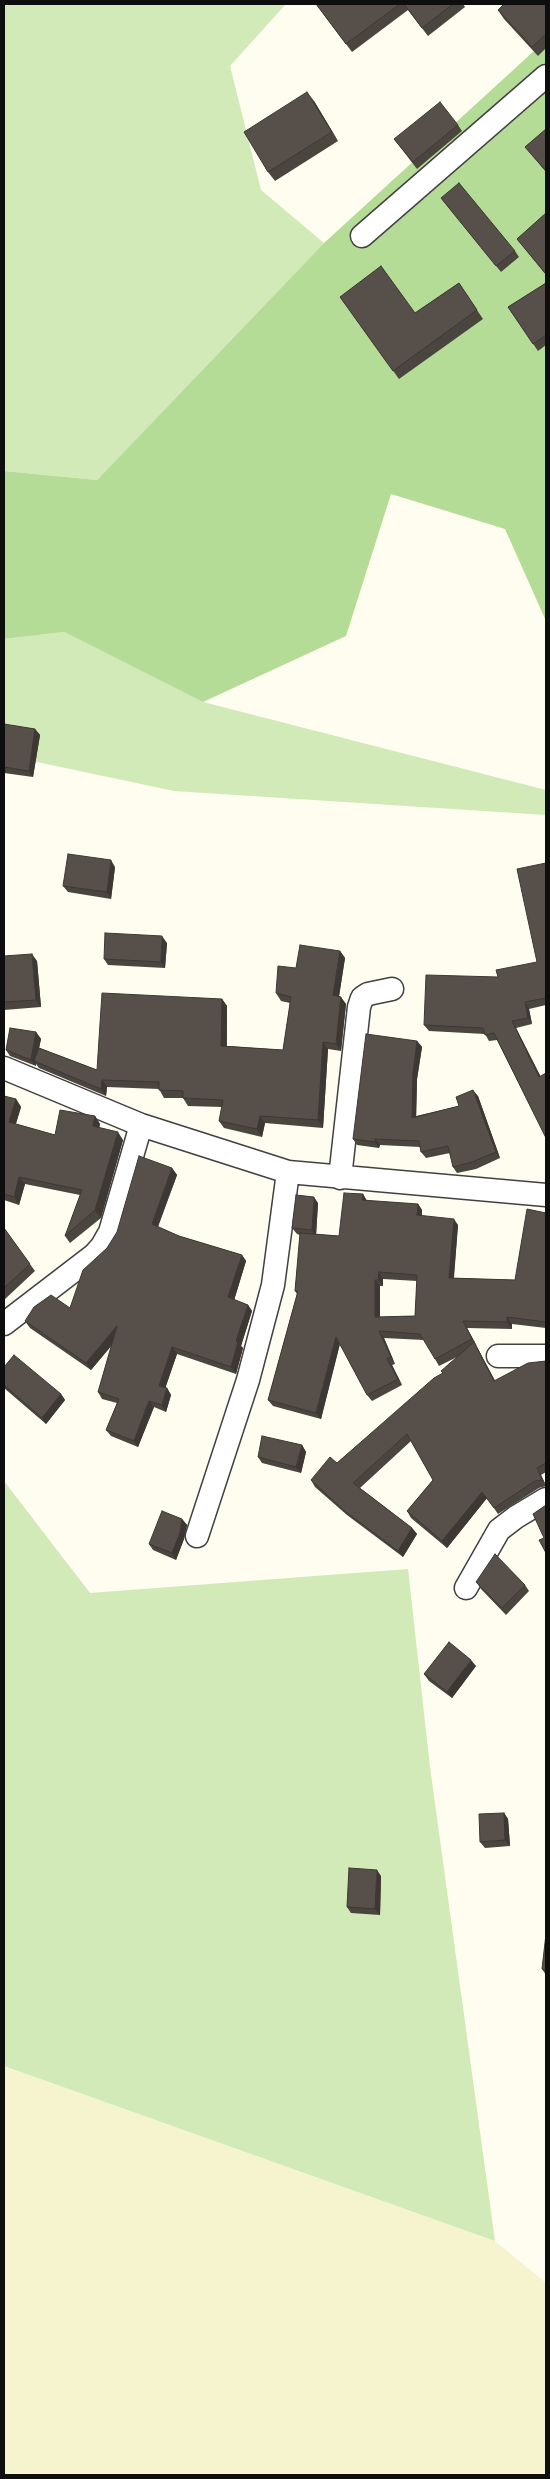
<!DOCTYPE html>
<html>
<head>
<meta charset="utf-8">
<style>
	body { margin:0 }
	#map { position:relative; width:550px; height:2479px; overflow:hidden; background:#fffcf0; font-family:Merriweather,serif }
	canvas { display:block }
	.frame { position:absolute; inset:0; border:5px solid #0e0e0e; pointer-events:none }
</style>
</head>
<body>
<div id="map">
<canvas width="550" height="2479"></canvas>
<div class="frame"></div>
</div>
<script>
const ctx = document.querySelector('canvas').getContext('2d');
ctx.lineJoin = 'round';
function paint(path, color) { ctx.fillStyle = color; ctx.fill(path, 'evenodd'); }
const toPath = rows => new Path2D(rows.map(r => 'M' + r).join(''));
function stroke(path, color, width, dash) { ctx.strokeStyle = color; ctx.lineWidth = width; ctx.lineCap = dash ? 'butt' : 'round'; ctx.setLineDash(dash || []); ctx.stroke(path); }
const farmland = toPath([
	[4,2066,495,2241,546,2283,546,2475,4,2475]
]);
const green = toPath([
	[4,4,286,4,230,66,261,190,324,243,97,480,4,471],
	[64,632,203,702,546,790,546,815,174,791,4,755,4,639],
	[4,1481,90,1593,408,1569,430,1767,495,2241,4,2066]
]);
const forest = toPath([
	[546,40,546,621,505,529,391,494,346,636,203,702,64,632,4,639,4,471,97,480,324,243]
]);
const minor = toPath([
	[362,236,546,76],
	[4,1068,141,1125,288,1172,546,1195],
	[340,1178,359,1007,362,998,368,994,392,989],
	[4,1324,94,1255,102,1246,110,1232,141,1125],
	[498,1356,546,1356],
	[197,1536,248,1380,273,1285,288,1172],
	[466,1588,499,1530,516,1517,546,1499]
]);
const wall = toPath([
	[316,4,463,4,465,7,428,36,408,10,352,52],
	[546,4,546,48,538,56,504,19,498,10],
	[314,101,338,141,275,181,268,172],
	[458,125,462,131,417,169,394,139],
	[546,129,546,172,525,147],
	[441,198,515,251,519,257,501,272],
	[546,213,546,275,517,239],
	[459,283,483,319,399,379,340,297,415,313],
	[546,283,546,345,538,351,508,307],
	[4,728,35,729,40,735,33,777,4,773],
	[546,863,546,1005,529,1009,532,1024,516,1028,540,1076,546,1138,497,1040,489,1041,485,1034,429,1031,424,1025,498,977,537,962],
	[115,867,111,899,68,892,63,886],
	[167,943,165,968,108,965,104,959],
	[340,951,345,958,339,996,346,1004,341,1051,328,1049,323,1128,265,1123,262,1137,224,1128,219,1121,222,1107,188,1106,183,1098,164,1098,159,1089,107,1087,106,1096,39,1068,36,1064,36,1066,10,1056,6,1050,36,1032,41,1039,39,1048,97,1070,222,999,227,1006,227,1046,283,1050,290,1003,281,1001,276,993,296,968],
	[4,956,37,961,41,1007,4,1010],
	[417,1041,422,1047,417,1079,416,1116,459,1106,478,1096,500,1158,476,1169,457,1173,453,1167,450,1153,426,1158,421,1152,420,1147,380,1145,379,1148,357,1145,353,1139],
	[4,1096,16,1099,21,1107,16,1124,55,1135,95,1116,100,1124,99,1128,123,1140,101,1218,70,1243,65,1236,80,1195,25,1184,19,1205,4,1200],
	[172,1168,177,1175,158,1227,179,1236,242,1255,246,1261,234,1300,248,1305,252,1311,241,1346,243,1348,236,1374,177,1354,165,1388,167,1388,171,1395,166,1412,154,1407,138,1447,111,1436,106,1430,117,1403,102,1399,98,1392,112,1345,91,1370,30,1328,25,1321,70,1308,107,1248],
	[363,1194,367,1201,418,1204,422,1210,422,1216,458,1225,454,1278,515,1280,546,1213,546,1328,512,1324,512,1329,467,1328,495,1381,546,1361,546,1472,541,1475,546,1486,539,1488,498,1514,487,1498,447,1548,411,1518,407,1511,433,1480,411,1441,360,1488,412,1528,417,1534,403,1557,347,1515,315,1487,311,1480,337,1463,443,1373,459,1356,439,1366,424,1340,384,1338,395,1364,392,1365,402,1385,372,1401,367,1395,340,1344,321,1419,273,1406,268,1400,297,1294,295,1291,300,1235,297,1234,292,1228,318,1203,316,1234,339,1236],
	[383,1279,417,1281,415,1316,380,1317,380,1286,383,1286],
	[4,1228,35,1271,4,1300],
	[4,1367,61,1394,65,1400,46,1424,4,1388],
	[302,1445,306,1452,301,1473,262,1463,258,1457],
	[182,1519,187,1525,184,1539,176,1560,153,1550,149,1544],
	[476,1582,525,1585,529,1591,506,1615,481,1589],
	[476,1666,452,1698,429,1681,424,1674],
	[504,1813,508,1819,510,1846,485,1848,480,1842],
	[381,1876,380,1915,351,1913,347,1907],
	[546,1934,546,1975,542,1969]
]);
const shadedWall = toPath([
	[307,92,314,101,338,141,332,132],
	[35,729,40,735,33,777,29,771],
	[111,860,115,867,111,899,107,892],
	[162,936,167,943,165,968,161,962],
	[340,951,345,958,338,1003,333,995],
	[32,954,37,961,41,1007,36,1000],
	[341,997,346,1004,341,1051,336,1044],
	[222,999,227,1006,226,1053,221,1046],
	[525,1002,529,1009,532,1024,528,1018],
	[512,1021,516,1028,544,1083,539,1077],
	[36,1032,41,1039,36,1062,34,1061,36,1064,36,1066,31,1060],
	[417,1041,422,1047,417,1079,416,1124,412,1118,413,1073],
	[323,1042,328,1049,323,1128,318,1120],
	[102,1080,107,1087,106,1096,101,1089],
	[473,1090,478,1096,500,1158,496,1152],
	[16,1099,21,1107,14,1129,9,1122],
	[95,1116,100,1124,98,1133,93,1126],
	[260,1116,265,1123,262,1137,257,1129],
	[118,1132,123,1140,101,1218,95,1210],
	[375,1139,380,1145,379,1148,375,1142],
	[172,1168,177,1175,156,1231,152,1224],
	[19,1177,25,1184,19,1205,14,1197],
	[363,1194,367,1201,362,1200],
	[314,1197,318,1203,316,1237,312,1230],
	[418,1204,422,1210,422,1222,417,1215],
	[454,1219,458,1225,453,1285,449,1278],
	[242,1255,246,1261,233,1304,228,1297],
	[379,1272,383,1279,383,1286,378,1280],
	[375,1280,380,1286,380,1323,375,1317],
	[248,1305,252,1311,241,1346,243,1348,236,1374,231,1367,236,1341],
	[507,1317,512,1324,512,1329,507,1322],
	[463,1321,467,1328,477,1346,472,1339],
	[117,1326,122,1333,91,1370,86,1363],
	[379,1331,384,1338,395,1364,391,1357],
	[336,1337,340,1343,321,1419,316,1413],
	[474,1342,478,1349,499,1388,494,1381],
	[172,1347,177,1354,164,1392,159,1386],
	[387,1359,392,1365,402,1385,398,1379],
	[167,1388,171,1395,166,1412,162,1405],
	[61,1394,65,1400,46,1424,42,1418],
	[149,1401,154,1407,138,1447,134,1441],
	[302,1445,306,1452,301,1473,296,1467],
	[537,1468,541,1475,546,1485,542,1480],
	[482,1492,487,1498,447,1548,442,1541],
	[182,1519,187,1525,184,1539,176,1560,172,1553],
	[412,1528,417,1534,403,1557,398,1551],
	[471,1660,476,1666,452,1698,447,1692],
	[504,1813,508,1819,510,1846,505,1840],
	[377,1870,381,1876,380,1915,375,1909]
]);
const building = toPath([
	[316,4,400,4,346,44,316,4],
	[404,4,453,4,422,28,404,4],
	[504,4,546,4,546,34,532,47,498,10,504,4],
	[307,92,332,132,268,172,244,132,307,92],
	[440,102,458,125,413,162,394,139,440,102],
	[546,129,546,171,525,147,546,129],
	[459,183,515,251,496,266,441,198,459,183],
	[546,213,546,274,517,239,546,213],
	[381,266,415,313,459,283,477,310,393,371,340,297,381,266],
	[546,283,546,335,533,344,508,307,546,283],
	[4,724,35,729,29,771,4,767,4,724],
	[68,854,111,860,107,892,63,886,68,854],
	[546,863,546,998,525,1002,528,1018,512,1021,539,1077,546,1073,546,1138,494,1033,485,1035,483,1028,424,1025,426,975,498,977,496,970,537,962,517,869,546,863],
	[105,933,162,936,161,962,104,959,105,933],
	[300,945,340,951,333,995,341,997,336,1044,323,1042,318,1120,260,1116,257,1129,219,1121,223,1100,183,1098,183,1091,159,1090,159,1082,102,1080,101,1089,34,1061,39,1048,97,1070,102,993,222,999,221,1046,283,1050,291,997,276,993,278,966,296,968,300,945],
	[32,954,36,1000,4,1002,4,956,32,954],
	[10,1028,36,1032,31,1060,6,1050,10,1028],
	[366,1034,417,1041,413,1073,412,1118,459,1106,456,1097,473,1090,496,1152,472,1162,453,1167,448,1146,421,1152,419,1141,375,1139,375,1142,353,1139,366,1034],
	[4,1096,16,1099,9,1122,55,1135,60,1110,95,1116,93,1126,118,1132,95,1210,65,1236,82,1190,19,1177,14,1197,4,1194,4,1096],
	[139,1156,172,1168,152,1224,179,1236,242,1255,228,1297,248,1305,236,1341,238,1342,231,1367,172,1347,159,1386,167,1388,162,1405,149,1401,134,1441,106,1430,119,1399,98,1392,117,1326,86,1363,25,1321,34,1307,51,1295,70,1308,83,1270,107,1248,117,1232,139,1156],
	[344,1193,363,1194,362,1200,418,1204,417,1215,454,1219,449,1278,515,1280,527,1209,546,1213,546,1322,507,1317,507,1322,463,1321,472,1339,435,1359,420,1334,379,1331,391,1357,387,1359,398,1379,367,1395,336,1337,316,1413,268,1400,298,1291,295,1291,300,1233,339,1236,344,1193],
	[379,1272,417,1275,415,1316,375,1317,375,1280,378,1280,379,1272],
	[296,1195,314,1197,312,1230,292,1228,296,1195],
	[4,1228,30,1264,4,1288,4,1228],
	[474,1342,494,1381,528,1363,546,1361,546,1463,537,1468,542,1480,535,1481,494,1508,482,1492,442,1541,407,1511,433,1480,407,1434,353,1483,412,1528,398,1551,342,1509,311,1480,330,1457,337,1463,434,1378,443,1373,441,1371,474,1342],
	[14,1355,61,1394,42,1418,4,1385,4,1367,14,1355],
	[262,1436,302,1445,296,1467,258,1457,262,1436],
	[546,1505,546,1553,539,1540,544,1538,533,1514,546,1505],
	[162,1511,182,1519,180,1533,172,1553,149,1544,162,1511],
	[495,1554,525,1585,502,1608,476,1582,495,1554],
	[449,1642,471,1660,447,1692,424,1674,449,1642],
	[504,1813,505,1840,480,1842,479,1814,504,1813],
	[349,1868,377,1870,375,1909,347,1907,349,1868],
	[546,1934,546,1970,542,1969,546,1934]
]);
paint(farmland, '#f6f3cf');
paint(green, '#d1eab8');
paint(forest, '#b5dc97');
stroke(minor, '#414141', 25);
stroke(minor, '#fff', 22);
paint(wall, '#4b4540');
paint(shadedWall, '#3d3834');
paint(building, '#57504a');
stroke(building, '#3d3834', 1);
</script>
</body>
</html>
